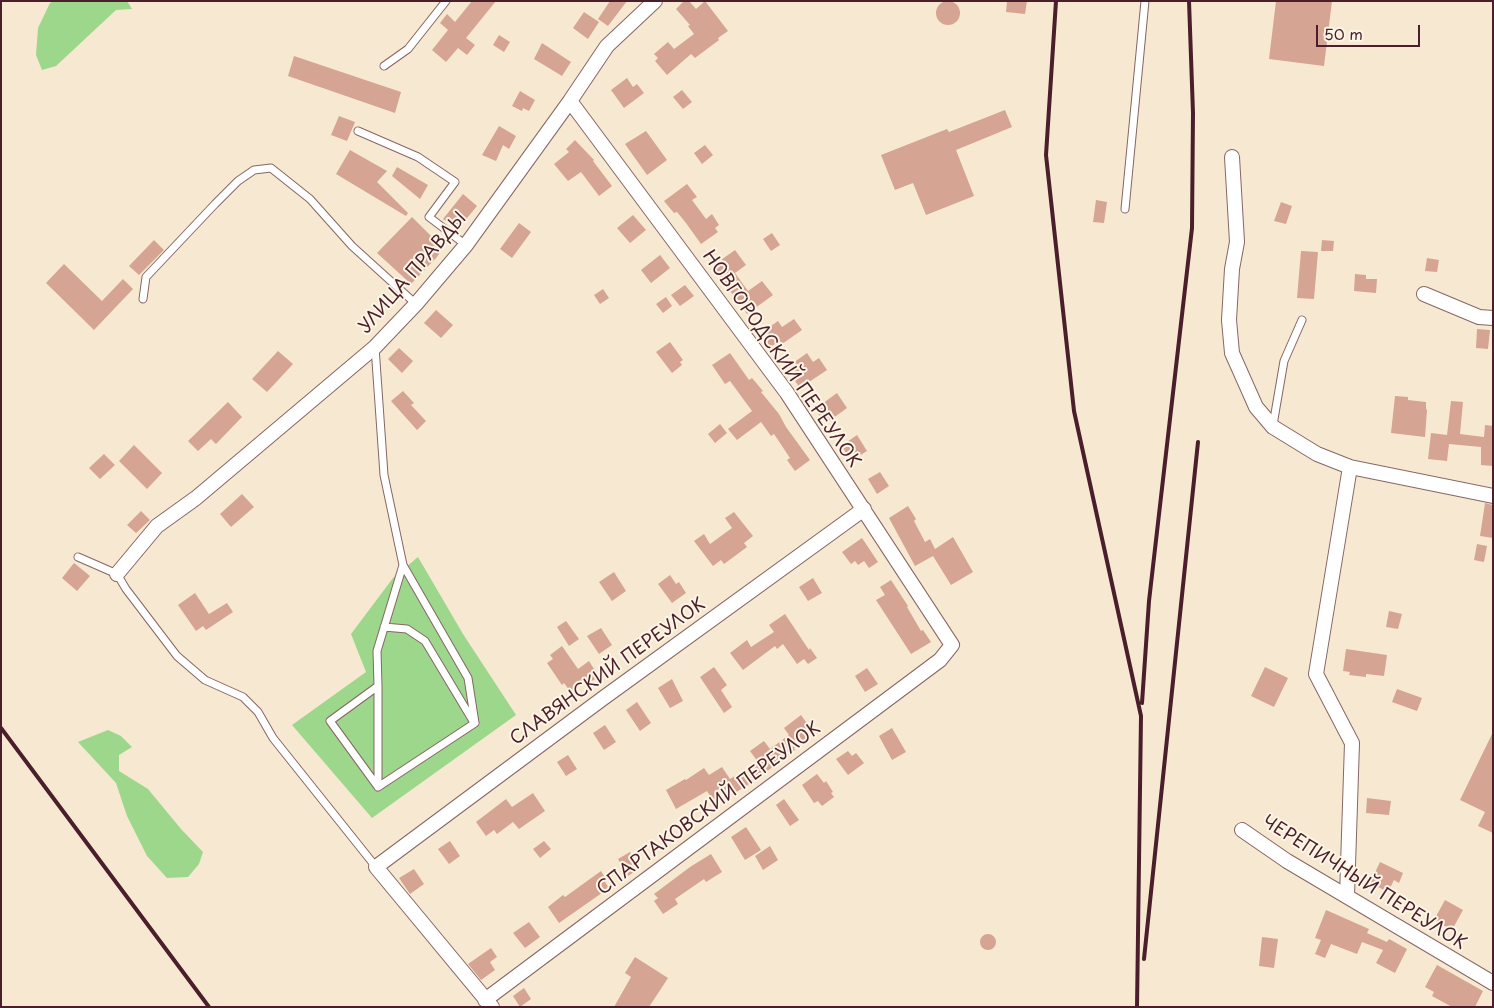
<!DOCTYPE html>
<html>
<head>
<meta charset="utf-8">
<style>
	body { margin:0 }
	#map { position:relative; width:1494px; height:1008px; overflow:hidden; background:#f7e9d1; font-family:"Playpen Sans",sans-serif }
	canvas { display:block }
	.frame { position:absolute; inset:0; border:2px solid #4a1f2b; pointer-events:none }
	.scale { position:absolute; left:1316px; top:25px; width:104px; height:22px; box-sizing:border-box; border:2px solid #4a1f2b; border-top:0; padding-left:6px; font-size:15px; line-height:18px; white-space:nowrap; color:#4a1f2b; -webkit-text-stroke:4px #fcf5e5; paint-order:stroke }
</style>
</head>
<body>
<div id="map">
<canvas width="1494" height="1008"></canvas>
<div class="frame"></div>
<div class="scale">50 m</div>
</div>
<script>
const ctx = document.querySelector('canvas').getContext('2d');
ctx.lineJoin = 'round';
function paint(path, color) { ctx.fillStyle = color; ctx.fill(path, 'evenodd'); }
const toPath = rows => new Path2D(rows.map(r => 'M' + r).join(''));
function stroke(path, color, width, dash) { ctx.strokeStyle = color; ctx.lineWidth = width; ctx.lineCap = dash ? 'butt' : 'round'; ctx.setLineDash(dash || []); ctx.stroke(path); }
function write(font, color, halo, rows, align = 'center') {
  ctx.font = font + ' "Playpen Sans",sans-serif'; ctx.lineWidth = 4; ctx.setLineDash([]); ctx.textBaseline = 'middle'; ctx.strokeStyle = halo; ctx.fillStyle = color; for (const [text, x, y, turn = 0] of rows) {
    ctx.save(); ctx.translate(x, y); ctx.rotate((+turn || 0) * Math.PI / 180); ctx.textAlign = isNaN(turn) ? turn : align; if (halo) ctx.strokeText(text, 0, 0); ctx.fillText(text, 0, 0); ctx.restore();
  }
}
const green = toPath([
	[54,1,127,1,132,9,116,10,56,66,42,70,36,55,38,28,50,3],
	[418,557,463,634,516,715,372,818,292,725,366,672,351,634,393,578],
	[108,730,121,736,132,747,119,755,119,771,148,789,181,829,203,852,199,864,188,877,167,878,147,856,127,816,116,783,78,742]
]);
const building = toPath([
	[472,1,496,1,466,38,475,45,467,55,458,48,446,62,432,50,448,30,440,23,447,14,455,22],
	[610,1,627,1,608,26,598,19],
	[684,1,689,1,696,9,705,1,728,31,718,38,719,40,695,58,691,54,667,75,655,61,658,58,654,54,668,42,674,49,694,34,688,26,690,25,676,9],
	[1007,1,1027,1,1025,14,1006,12],
	[1276,1,1332,1,1324,66,1269,59],
	'936 13a12 12 0 1 1 24 0a12 12 0 1 1-24 0Z',
	[584,12,599,22,588,39,573,28],
	[499,35,510,42,504,52,493,45],
	[542,43,571,62,562,76,534,59],
	[294,56,401,92,395,113,288,76],
	[627,78,633,87,637,84,644,93,624,108,611,90],
	[682,90,692,102,683,109,673,97],
	[520,91,535,100,529,111,523,108,522,111,512,106],
	[1005,110,1012,127,956,150,974,196,926,215,913,183,895,190,881,155,947,129,949,132],
	[339,116,355,122,347,141,331,135],
	[499,126,516,136,509,149,503,145,496,161,482,155],
	[646,131,667,160,647,175,625,144],
	[575,140,594,160,593,161,612,186,599,196,581,172,568,181,554,164,569,152,566,149],
	[705,145,713,155,702,164,694,153],
	[350,150,387,171,377,182,408,213,406,216,336,174],
	[397,167,428,185,420,199,392,176],
	[687,184,697,197,692,200,706,219,712,214,719,225,715,228,718,232,701,244,686,223,677,212,674,213,664,201],
	[463,194,477,206,457,230,443,219],
	[1096,200,1107,202,1104,223,1093,222],
	[1281,202,1292,206,1286,224,1274,221],
	[633,215,646,230,630,243,617,228],
	[412,217,443,248,437,257,411,284,377,253],
	[519,223,531,232,512,258,500,249],
	[772,233,780,245,771,251,763,239],
	[154,240,164,250,139,275,129,266],
	[1322,240,1334,241,1333,251,1321,251],
	[735,250,746,265,735,273,748,291,762,281,773,295,747,314,715,270,723,264,721,260],
	[1301,251,1318,252,1314,299,1297,298],
	[660,255,670,268,651,283,641,270],
	[1427,258,1439,260,1437,272,1425,271],
	[64,264,102,301,123,279,133,289,94,330,46,283],
	[1355,274,1366,275,1366,279,1377,279,1376,293,1354,291],
	[685,285,694,296,680,306,671,295],
	[603,289,609,298,600,304,594,295],
	[666,297,672,306,663,313,656,304],
	[436,310,453,325,441,338,424,323],
	[794,319,802,330,782,344,780,341,770,347,761,333,778,321,782,327],
	[1477,329,1490,330,1488,349,1476,348],
	[670,342,683,360,680,362,682,365,672,373,656,352],
	[399,348,413,361,402,373,388,359],
	[278,351,293,364,267,392,252,379],
	[730,353,749,380,752,378,763,391,761,392,779,414,786,427,810,460,795,471,787,460,790,458,774,434,771,436,761,422,737,440,728,429,752,411,730,381,725,384,712,365],
	[807,353,813,362,819,358,827,370,800,388,786,368],
	[403,391,414,403,411,405,426,421,417,430,391,401],
	[837,393,847,408,829,421,826,417,822,419,815,409],
	[1395,396,1408,397,1408,400,1426,402,1426,409,1427,410,1425,437,1391,433],
	[1451,401,1463,402,1460,434,1484,437,1485,425,1493,426,1493,466,1481,465,1481,447,1449,444,1447,461,1428,459,1431,433,1447,435],
	[228,402,242,417,216,444,211,439,198,451,188,441],
	[720,424,727,433,715,443,708,434],
	[857,435,867,451,851,461,843,448,848,445,847,442],
	[134,445,162,473,147,489,119,461],
	[104,454,115,465,100,479,89,468],
	[880,472,889,486,877,494,868,479],
	[242,494,254,507,231,527,220,514],
	[1485,503,1493,505,1493,538,1480,536],
	[908,506,916,519,914,521,925,542,930,539,935,549,953,537,973,572,951,585,933,556,915,566,889,518],
	[141,511,150,520,136,533,127,525],
	[734,512,753,536,744,543,747,547,724,564,721,560,713,566,694,541,704,534,710,544,732,528,725,518],
	[862,538,878,562,869,568,864,561,858,565,855,561,851,564,842,552],
	[1477,544,1487,546,1484,562,1474,560],
	[74,563,90,576,77,591,62,578],
	[614,572,626,591,612,601,599,582],
	[670,575,676,584,679,582,686,593,672,603,658,584],
	[813,578,822,593,808,601,799,587],
	[891,580,908,606,907,607,921,631,923,630,931,642,911,654,876,600,885,595,880,587],
	[195,593,209,614,227,603,233,612,206,630,203,626,196,631,178,605],
	[1389,611,1402,614,1398,629,1386,627],
	[785,614,809,650,810,648,817,658,808,664,804,659,797,664,783,644,777,649,775,646,743,670,730,653,747,640,751,647,774,632,769,625],
	[566,621,579,639,569,646,557,627],
	[601,628,612,645,599,654,587,636],
	[562,646,578,669,589,661,599,677,588,683,586,680,570,691,564,683,562,685,547,663,553,659,550,655],
	[1346,649,1387,655,1384,676,1366,674,1366,677,1349,675,1350,672,1343,671],
	[714,667,727,685,721,690,732,707,724,713,700,677],
	[1265,667,1288,678,1274,707,1251,696],
	[867,668,878,684,865,692,855,676],
	[672,679,683,701,670,708,658,688],
	[1397,689,1422,698,1417,711,1392,702],
	[637,702,651,723,640,731,626,710],
	[801,715,809,726,805,729,810,736,794,748,795,750,757,779,716,805,707,791,676,809,666,790,685,779,686,780,704,768,709,775,722,767,730,779,758,762,750,751,764,741,770,749,789,735,784,728],
	[605,725,616,742,604,750,593,733],
	[892,728,906,752,892,760,879,736],
	[1493,732,1493,833,1478,826,1485,812,1460,800],
	[848,751,852,756,856,753,864,763,848,775,836,759],
	[568,755,577,769,566,776,557,762],
	[817,774,824,783,826,781,833,792,831,793,834,797,822,806,818,801,814,803,802,785],
	[533,793,545,811,519,829,513,822,497,834,494,830,486,836,476,822,506,799,512,807],
	[1367,798,1391,801,1389,815,1366,813],
	[784,799,799,820,790,826,776,805],
	[746,827,761,850,745,860,731,837],
	[450,841,460,856,449,864,438,849],
	[544,841,551,849,540,858,533,849],
	[770,846,778,860,763,870,755,856],
	[630,852,640,868,628,876,618,859],
	[711,854,722,872,706,882,704,879,675,899,678,904,663,914,654,901,658,898,654,894,690,867],
	[1380,862,1403,873,1399,883,1394,880,1388,892,1370,883],
	[414,869,424,884,410,894,399,878],
	[601,871,607,881,605,882,609,888,559,923,548,907,563,895,565,897],
	[1445,900,1463,910,1452,930,1434,920],
	[1326,910,1369,929,1367,933,1387,942,1389,939,1407,949,1395,973,1376,963,1383,950,1362,942,1357,954,1331,944,1325,958,1315,954,1321,940,1315,938],
	[529,922,540,937,525,948,513,933],
	'980 942a8 8 0 1 1 16 0a8 8 0 1 1-16 0Z',
	[1262,937,1278,939,1274,968,1259,966],
	[491,948,497,957,490,962,495,970,481,980,468,964],
	[635,957,668,978,649,1007,614,1007,631,977,625,973],
	[1437,965,1483,991,1475,1007,1452,1007,1432,996,1434,992,1425,987],
	[524,988,531,999,520,1007,513,996]
]);
const lane = toPath([
	[384,66,408,49,446,1],
	[358,131,418,157,455,182,429,217,466,245],
	[1125,209,1145,1],
	[143,299,146,277,215,204,238,181,254,170,271,168,310,199,352,246,416,304],
	[375,347,384,475,403,565,468,678,475,723],
	[1273,425,1284,361,1302,320],
	[78,557,117,574,126,589,177,656,205,680,243,697,258,712,273,738,376,867],
	[403,565,377,651,378,686,330,721,378,787,475,723],
	[384,627,407,629,425,641,473,721],
	[378,686,378,787]
]);
const street = toPath([
	[1232,157,1237,242,1232,269,1229,320,1232,353,1256,407,1273,427,1317,454,1350,467,1493,496],
	[1424,294,1479,317,1493,318],
	[117,574,157,526,196,498,375,347,416,304,466,245,570,101,607,46,655,1],
	[1242,830,1287,861,1493,983],
	[1347,896,1352,743,1316,674,1350,467],
	[485,1000,940,660,952,645,787,393,570,101],
	[492,1007,376,867,602,699,864,509]
]);
const rail = toPath([
	[1056,1,1046,155,1074,411,1141,716,1137,1007],
	[1142,703,1149,601,1192,228,1193,113,1189,1],
	[1,728,209,1007],
	[1144,959,1198,442]
]);
const streetNames = [
	["УЛИЦА ПРАВДЫ",413,273,-49],
	["НОВГОРОДСКИЙ ПЕРЕУЛОК",781,359,55],
	["СЛАВЯНСКИЙ ПЕРЕУЛОК",608,672,-36],
	["СПАРТАКОВСКИЙ ПЕРЕУЛОК",709,809,-37],
	["ЧЕРЕПИЧНЫЙ ПЕРЕУЛОК",1364,883,32]
];
paint(green, '#9cd78b');
paint(building, '#d5a492');
stroke(lane, '#876665', 9);
stroke(street, '#876665', 16);
stroke(lane, '#fff', 7);
stroke(street, '#fff', 14);
stroke(rail, '#4a1f2b', 4);
write('18px', '#4a1f2b', '#fcf5e5', streetNames);
</script>
</body>
</html>
